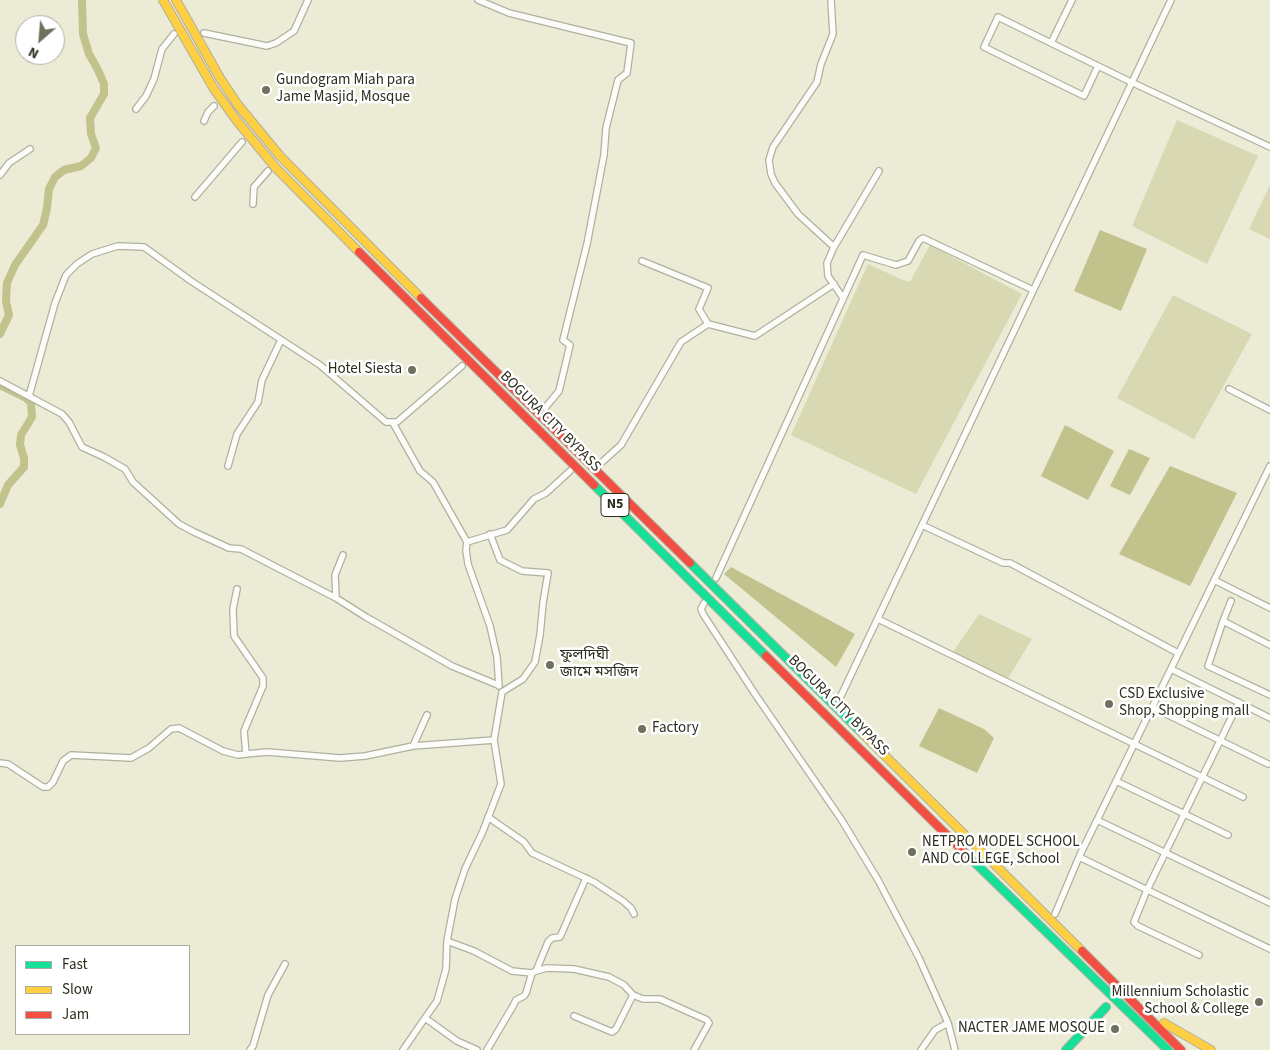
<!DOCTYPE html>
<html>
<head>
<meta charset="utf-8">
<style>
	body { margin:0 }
	#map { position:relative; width:1270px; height:1050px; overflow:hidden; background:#ebebd6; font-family:"Source Sans 3",sans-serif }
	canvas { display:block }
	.legend { position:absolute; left:15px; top:945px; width:175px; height:90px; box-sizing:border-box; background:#fff; border:1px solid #ababa5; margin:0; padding:6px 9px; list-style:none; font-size:15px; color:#2d2d1f }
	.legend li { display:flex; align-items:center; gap:10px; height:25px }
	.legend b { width:25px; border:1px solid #ababa5 }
	.north { position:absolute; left:15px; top:15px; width:50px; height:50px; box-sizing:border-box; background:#fff; border:1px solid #ababa5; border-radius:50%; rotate:207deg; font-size:14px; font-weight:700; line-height:20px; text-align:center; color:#2d2d1f }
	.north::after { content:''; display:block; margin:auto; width:18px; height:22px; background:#70705f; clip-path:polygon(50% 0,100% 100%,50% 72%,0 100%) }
</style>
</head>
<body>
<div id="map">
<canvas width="1270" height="1050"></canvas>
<ul class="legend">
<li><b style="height:6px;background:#16e098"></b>Fast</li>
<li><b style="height:6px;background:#ffcf43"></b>Slow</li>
<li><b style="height:6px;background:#f24e42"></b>Jam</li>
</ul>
<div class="north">N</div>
</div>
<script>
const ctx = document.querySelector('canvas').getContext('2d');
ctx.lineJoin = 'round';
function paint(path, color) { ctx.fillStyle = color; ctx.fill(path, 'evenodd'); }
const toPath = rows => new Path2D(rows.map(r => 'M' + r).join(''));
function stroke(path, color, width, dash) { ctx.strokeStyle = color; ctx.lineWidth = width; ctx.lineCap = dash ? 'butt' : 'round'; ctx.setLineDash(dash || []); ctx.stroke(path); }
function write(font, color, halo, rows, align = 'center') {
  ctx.font = font + ' "Source Sans 3","Noto Sans Bengali",sans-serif'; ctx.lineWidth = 5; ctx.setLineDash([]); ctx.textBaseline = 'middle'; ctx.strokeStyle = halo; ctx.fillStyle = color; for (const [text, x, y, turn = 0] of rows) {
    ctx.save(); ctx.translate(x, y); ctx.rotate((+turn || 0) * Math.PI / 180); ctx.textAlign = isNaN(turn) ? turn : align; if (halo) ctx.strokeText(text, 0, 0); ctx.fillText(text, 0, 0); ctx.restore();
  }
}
const green = toPath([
	[1177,120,1258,156,1207,264,1132,226],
	[1270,185,1270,239,1249,229],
	[930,245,1022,294,916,494,791,435,868,264,903,280,910,282],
	[1173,295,1252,334,1194,439,1117,398],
	[979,614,1032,639,1007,680,953,652]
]);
const water = toPath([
	[1100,230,1147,249,1121,311,1074,291],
	[1065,425,1114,451,1088,500,1041,476],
	[1129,449,1150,458,1130,495,1110,486],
	[1170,466,1237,493,1190,586,1119,554],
	[731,567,855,634,836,667,724,574],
	[939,708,984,729,994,738,977,773,919,746]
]);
const canal = toPath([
	[0,334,9,315,6,301,7,283,15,265,43,225,47,208,49,189,55,177,64,170,81,166,91,158,96,148,91,134,90,118,104,94,104,84,98,70,89,54,83,34,82,0],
	[0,385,26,398,31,403,32,417,21,435,20,445,24,458,24,467,8,485,0,504]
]);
const street = toPath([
	[478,0,509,13,631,43,627,73,618,80,606,128,604,155,587,244,563,340,570,345,559,391,545,408],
	[831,0,833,34,821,64,817,82,773,147,769,160,771,174,775,183,798,214,834,247,827,263,828,276,843,298],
	[204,33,267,46,276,43,294,31,308,0],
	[1051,43,1072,0],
	[1098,66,1084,96,984,47,998,17,1051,43,1098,66,1131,82,1270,147],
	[136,109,146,96,154,79,162,49,174,34],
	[204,121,208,112,214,106],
	[0,175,9,163,30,149],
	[195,197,242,142],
	[253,204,254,187,268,171],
	[834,247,879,171],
	[642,261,708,288,699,309,708,324],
	[0,381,62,414,69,422,82,447,104,457,125,469,133,482,179,524,194,532,229,548,241,549,336,598,366,617,452,666,498,685],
	[1229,389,1270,410],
	[29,396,55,303,66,275,77,264,92,254,118,246,144,247,191,281,320,365,386,422,397,422,462,366],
	[393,423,420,471,433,482,467,542],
	[601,463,621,445,681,342,708,324,755,336,834,284],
	[228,466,237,434,258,402,262,380,281,340],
	[922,525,1003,563,1010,563,1178,653],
	[716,578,863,255,896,265,908,261,919,241,923,238,1033,290],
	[1214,580,1270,608],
	[336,598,335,575,343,555],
	[1231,601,1223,621,1270,645],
	[704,603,701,609,703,614,755,694,841,819,878,880,919,958,948,1023,955,1050],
	[878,619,1243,797],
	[1223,621,1208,666,1270,695],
	[1171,669,1270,718],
	[499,686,497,657,490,626,468,564,466,550,467,542,507,530,534,499,546,493,570,471],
	[839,700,1171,0],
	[1152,707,1268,764],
	[413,746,427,715],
	[246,754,267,752,340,758,365,756,413,746,494,740],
	[0,763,8,764,43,787,48,787,53,782,63,761,71,755,131,758,149,748,171,729,179,728,223,751,238,755,246,754,244,731,263,686,263,678,234,636,233,609,237,589],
	[1116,781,1228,835],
	[488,817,524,842,532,853,594,882,623,901,631,908,634,914],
	[1097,820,1270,903],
	[1079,857,1270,949],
	[1055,914,1079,857,1270,466],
	[447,941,474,951,512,971,532,973],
	[1199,955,1138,926,1134,922,1147,890,1239,702],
	[536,971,547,968,574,969,609,977,624,985,633,995,643,999,660,999,707,1020,709,1023,694,1050],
	[574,1016,612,1032,616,1029,633,995],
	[425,1018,437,1001,446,969,447,941,455,899,465,869,483,831,501,784,494,740,502,692,523,679,535,662,540,635,543,603,548,573,522,571,500,560,490,534],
	[250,1050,253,1046,268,995,285,964],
	[403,1050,425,1018,457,1041,477,1050],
	[487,1050,513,1006,516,1000,524,996,526,993,532,973,536,971,548,942,552,938,560,937,586,878],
	[921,1050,935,1030,948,1023]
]);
const fast = toPath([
	[594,485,766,656],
	[690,563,863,734],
	[967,855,1168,1050],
	[1066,1050,1106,1007]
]);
const slow = toPath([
	[163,0,214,89,237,121,275,167,359,252],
	[176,0,220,78,238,105,280,156,421,298],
	[863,734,1082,951],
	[1164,1023,1211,1050]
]);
const jam = toPath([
	[359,252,594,485],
	[421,298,690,563],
	[766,656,967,855],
	[1082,951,1181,1050]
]);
const markers = [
	[266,90,5,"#70705f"],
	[412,370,5,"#70705f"],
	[550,665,5,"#70705f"],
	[1109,704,5,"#70705f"],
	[642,729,5,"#70705f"],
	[912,852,5,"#70705f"],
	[1259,1002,5,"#70705f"],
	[1115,1029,5,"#70705f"]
];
const shields = [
	[615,505,28]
];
const shieldNames = [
	["N5",615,505]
];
const poiNames = [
	["Gundogram Miah para",276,81],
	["Jame Masjid, Mosque",276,98],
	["Hotel Siesta",402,370,"right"],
	["ফুলদিঘী",560,656],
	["জামে মসজিদ",560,673],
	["CSD Exclusive",1119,695],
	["Shop, Shopping mall",1119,712],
	["Factory",652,729],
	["NETPRO MODEL SCHOOL",922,843],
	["AND COLLEGE, School",922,860],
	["Millennium Scholastic",1249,993,"right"],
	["School & College",1249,1010,"right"],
	["NACTER JAME MOSQUE",1105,1029,"right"]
];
const streetNames = [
	["BOGURA CITY BYPASS",550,422,45],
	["BOGURA CITY BYPASS",838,706,45]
];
paint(green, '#d8d8b3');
paint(water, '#c2c28d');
stroke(canal, '#c2c28d', 8);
stroke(street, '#b0b0a0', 8);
stroke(fast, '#b0b0a0', 10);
stroke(slow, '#b0b0a0', 10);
stroke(jam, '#b0b0a0', 10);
stroke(street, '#fcfcf9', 5.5);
stroke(fast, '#16e098', 8);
stroke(slow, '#ffcf43', 8);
stroke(jam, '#f24e42', 8);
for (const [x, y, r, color] of markers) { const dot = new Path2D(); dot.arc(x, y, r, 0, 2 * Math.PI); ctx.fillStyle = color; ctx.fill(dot); stroke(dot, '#fff', 2); }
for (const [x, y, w] of shields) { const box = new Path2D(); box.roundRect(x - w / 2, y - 11.5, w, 23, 4); ctx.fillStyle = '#fff'; ctx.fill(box); stroke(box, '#2d2d1f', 1); }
write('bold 14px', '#2d2d1f', null, shieldNames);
write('15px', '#2d2d1f', '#fff', poiNames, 'left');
write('15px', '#2d2d1f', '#fff', streetNames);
</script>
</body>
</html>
